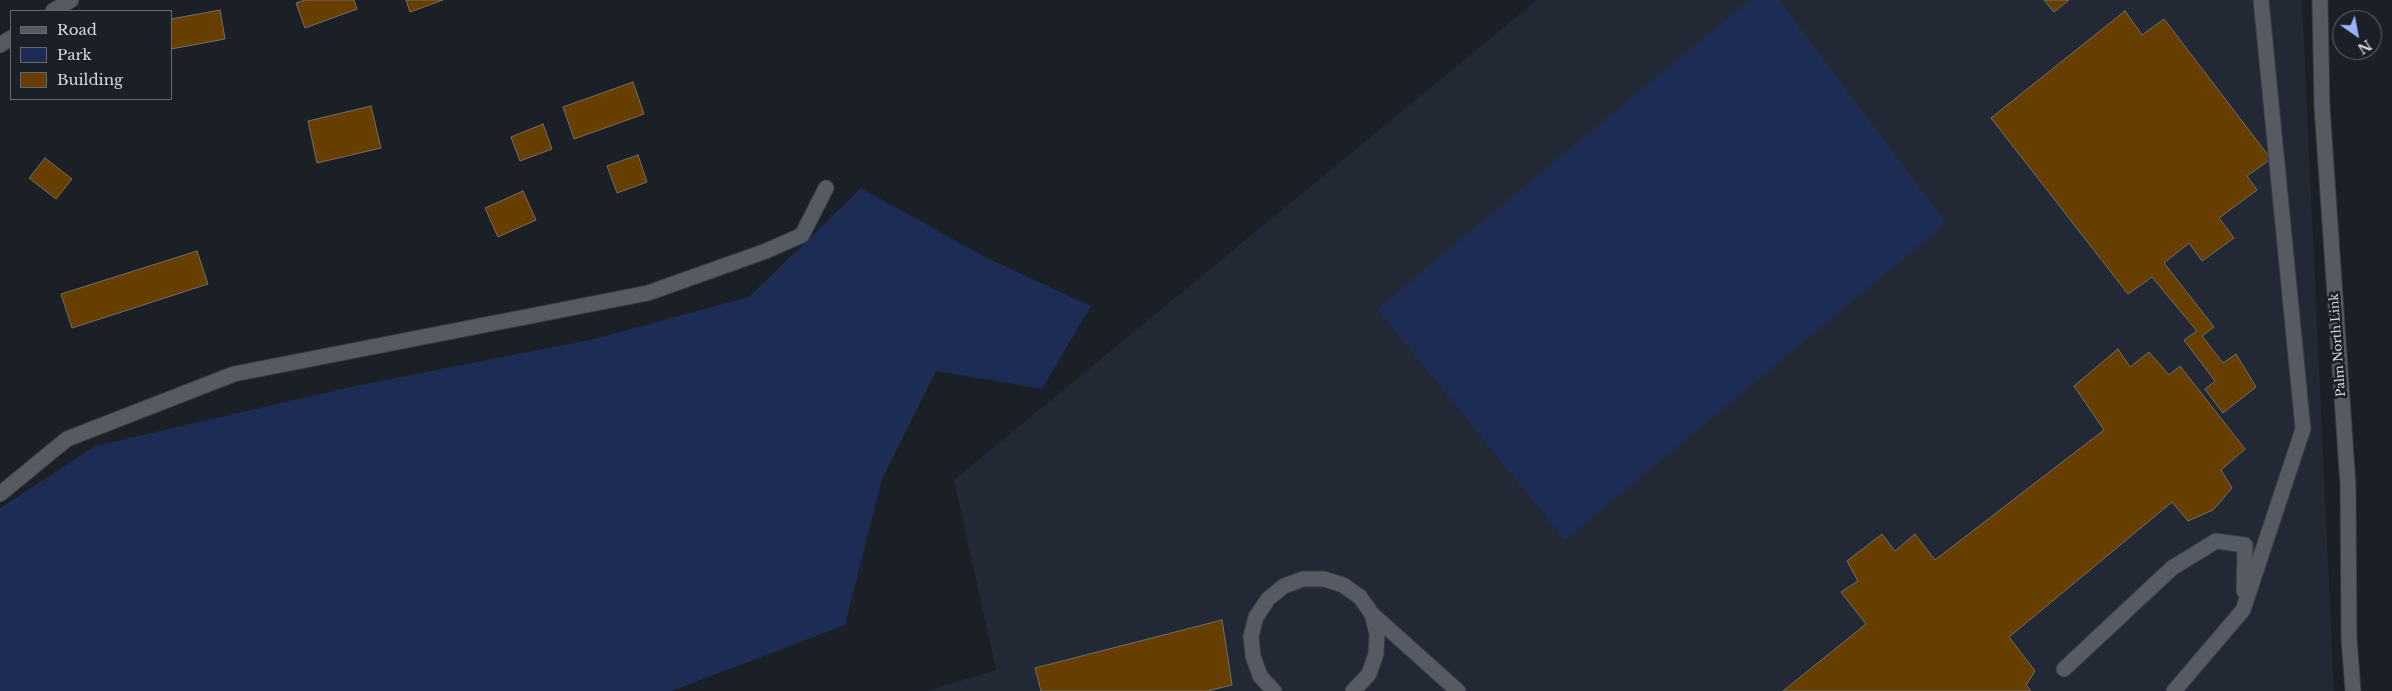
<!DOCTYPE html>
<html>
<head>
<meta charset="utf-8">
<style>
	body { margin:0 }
	#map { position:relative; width:2392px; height:691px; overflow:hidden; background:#1b1f26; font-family:"Libre Baskerville",serif }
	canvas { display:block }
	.legend { position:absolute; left:10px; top:10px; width:162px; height:90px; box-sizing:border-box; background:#1b1f26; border:1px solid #666970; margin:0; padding:6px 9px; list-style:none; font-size:15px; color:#d7d9de }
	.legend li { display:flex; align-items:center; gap:10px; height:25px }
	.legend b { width:25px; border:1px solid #666970 }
	.north { position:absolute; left:2332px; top:10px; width:50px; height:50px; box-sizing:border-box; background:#1b1f26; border:1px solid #666970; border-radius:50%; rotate:147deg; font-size:14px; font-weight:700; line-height:20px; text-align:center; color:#d7d9de }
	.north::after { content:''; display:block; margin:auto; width:18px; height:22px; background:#97b6fd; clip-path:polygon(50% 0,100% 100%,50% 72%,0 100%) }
</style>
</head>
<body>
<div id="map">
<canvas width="2392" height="691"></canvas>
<ul class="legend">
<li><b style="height:6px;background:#565a63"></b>Road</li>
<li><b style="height:14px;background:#1d2c54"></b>Park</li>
<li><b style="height:14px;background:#653e00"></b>Building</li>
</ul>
<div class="north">N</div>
</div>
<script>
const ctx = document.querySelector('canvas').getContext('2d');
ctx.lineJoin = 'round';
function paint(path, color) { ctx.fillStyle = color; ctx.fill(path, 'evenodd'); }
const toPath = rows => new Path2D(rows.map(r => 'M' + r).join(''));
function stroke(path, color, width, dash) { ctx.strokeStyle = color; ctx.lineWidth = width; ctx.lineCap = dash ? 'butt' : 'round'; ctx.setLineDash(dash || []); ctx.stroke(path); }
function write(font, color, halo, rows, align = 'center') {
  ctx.font = font + ' "Libre Baskerville",serif'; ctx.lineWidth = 5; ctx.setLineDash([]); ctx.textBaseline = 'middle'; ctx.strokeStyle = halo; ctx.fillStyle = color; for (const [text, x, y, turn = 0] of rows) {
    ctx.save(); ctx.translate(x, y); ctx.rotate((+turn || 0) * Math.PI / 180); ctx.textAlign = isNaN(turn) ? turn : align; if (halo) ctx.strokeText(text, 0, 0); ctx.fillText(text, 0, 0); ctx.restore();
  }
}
const built = toPath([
	[1537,0,2302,0,2334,691,927,691,996,670,954,480]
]);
const green = toPath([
	[1749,0,1779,0,1946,223,1565,540,1377,309],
	[861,188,987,258,1091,306,1042,389,936,371,882,479,845,625,672,691,0,691,0,508,95,446,355,386,594,339,749,297]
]);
const building = toPath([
	[305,0,354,0,357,9,305,28,296,3,305,0],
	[406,0,443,0,410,12,406,0],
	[2044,0,2069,0,2054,12,2044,0],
	[220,10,225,39,171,49,171,19,220,10],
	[2125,11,2142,35,2164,19,2271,159,2247,176,2257,190,2219,218,2234,238,2202,261,2189,243,2164,263,2214,327,2202,336,2223,363,2236,354,2256,387,2223,413,2205,389,2215,381,2184,340,2197,331,2152,277,2128,294,1991,118,2125,11],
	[633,82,644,114,574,139,563,107,633,82],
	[371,106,381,148,317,163,308,121,371,106],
	[543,124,552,149,520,161,511,137,543,124],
	[638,155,647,182,617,193,607,166,638,155],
	[45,158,72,179,56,199,29,178,45,158],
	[523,191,536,220,498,237,485,208,523,191],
	[197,251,208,284,72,328,61,294,197,251],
	[2118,349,2130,367,2149,352,2169,375,2180,366,2245,449,2221,470,2232,488,2213,510,2188,521,2172,502,2009,637,2035,671,2026,685,2031,691,1783,691,1866,624,1841,592,1858,581,1847,561,1882,534,1895,551,1915,534,1935,560,2104,430,2074,386,2118,349],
	[1222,620,1232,685,1207,691,1041,691,1035,668,1222,620]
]);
const lane = toPath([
	[0,494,67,439,234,374,648,293,766,251,802,235,826,188],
	[1372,614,1458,691],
	[2064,669,2172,568,2216,541,2245,545,2244,591],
	[1274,691,1260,676,1253,656,1251,636,1256,617,1268,599,1284,586,1303,579,1324,579,1343,585,1360,597,1372,614,1377,634,1376,654,1369,674,1353,691],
	[2174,691,2243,610,2303,429,2261,0]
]);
const street = toPath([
	[2320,0,2322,107,2348,485,2349,638,2353,691],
	[53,11,71,0],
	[0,45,11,38]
]);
const streetNames = [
	["Palm North Link",2338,345,-94]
];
paint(built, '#232934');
paint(green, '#1d2c54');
paint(building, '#653e00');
stroke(building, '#766f67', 1);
stroke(lane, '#383b41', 17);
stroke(street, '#383b41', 17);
stroke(lane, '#565a63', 15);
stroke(street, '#565a63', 15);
write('12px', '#d7d9de', '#1b1f26', streetNames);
</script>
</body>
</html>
